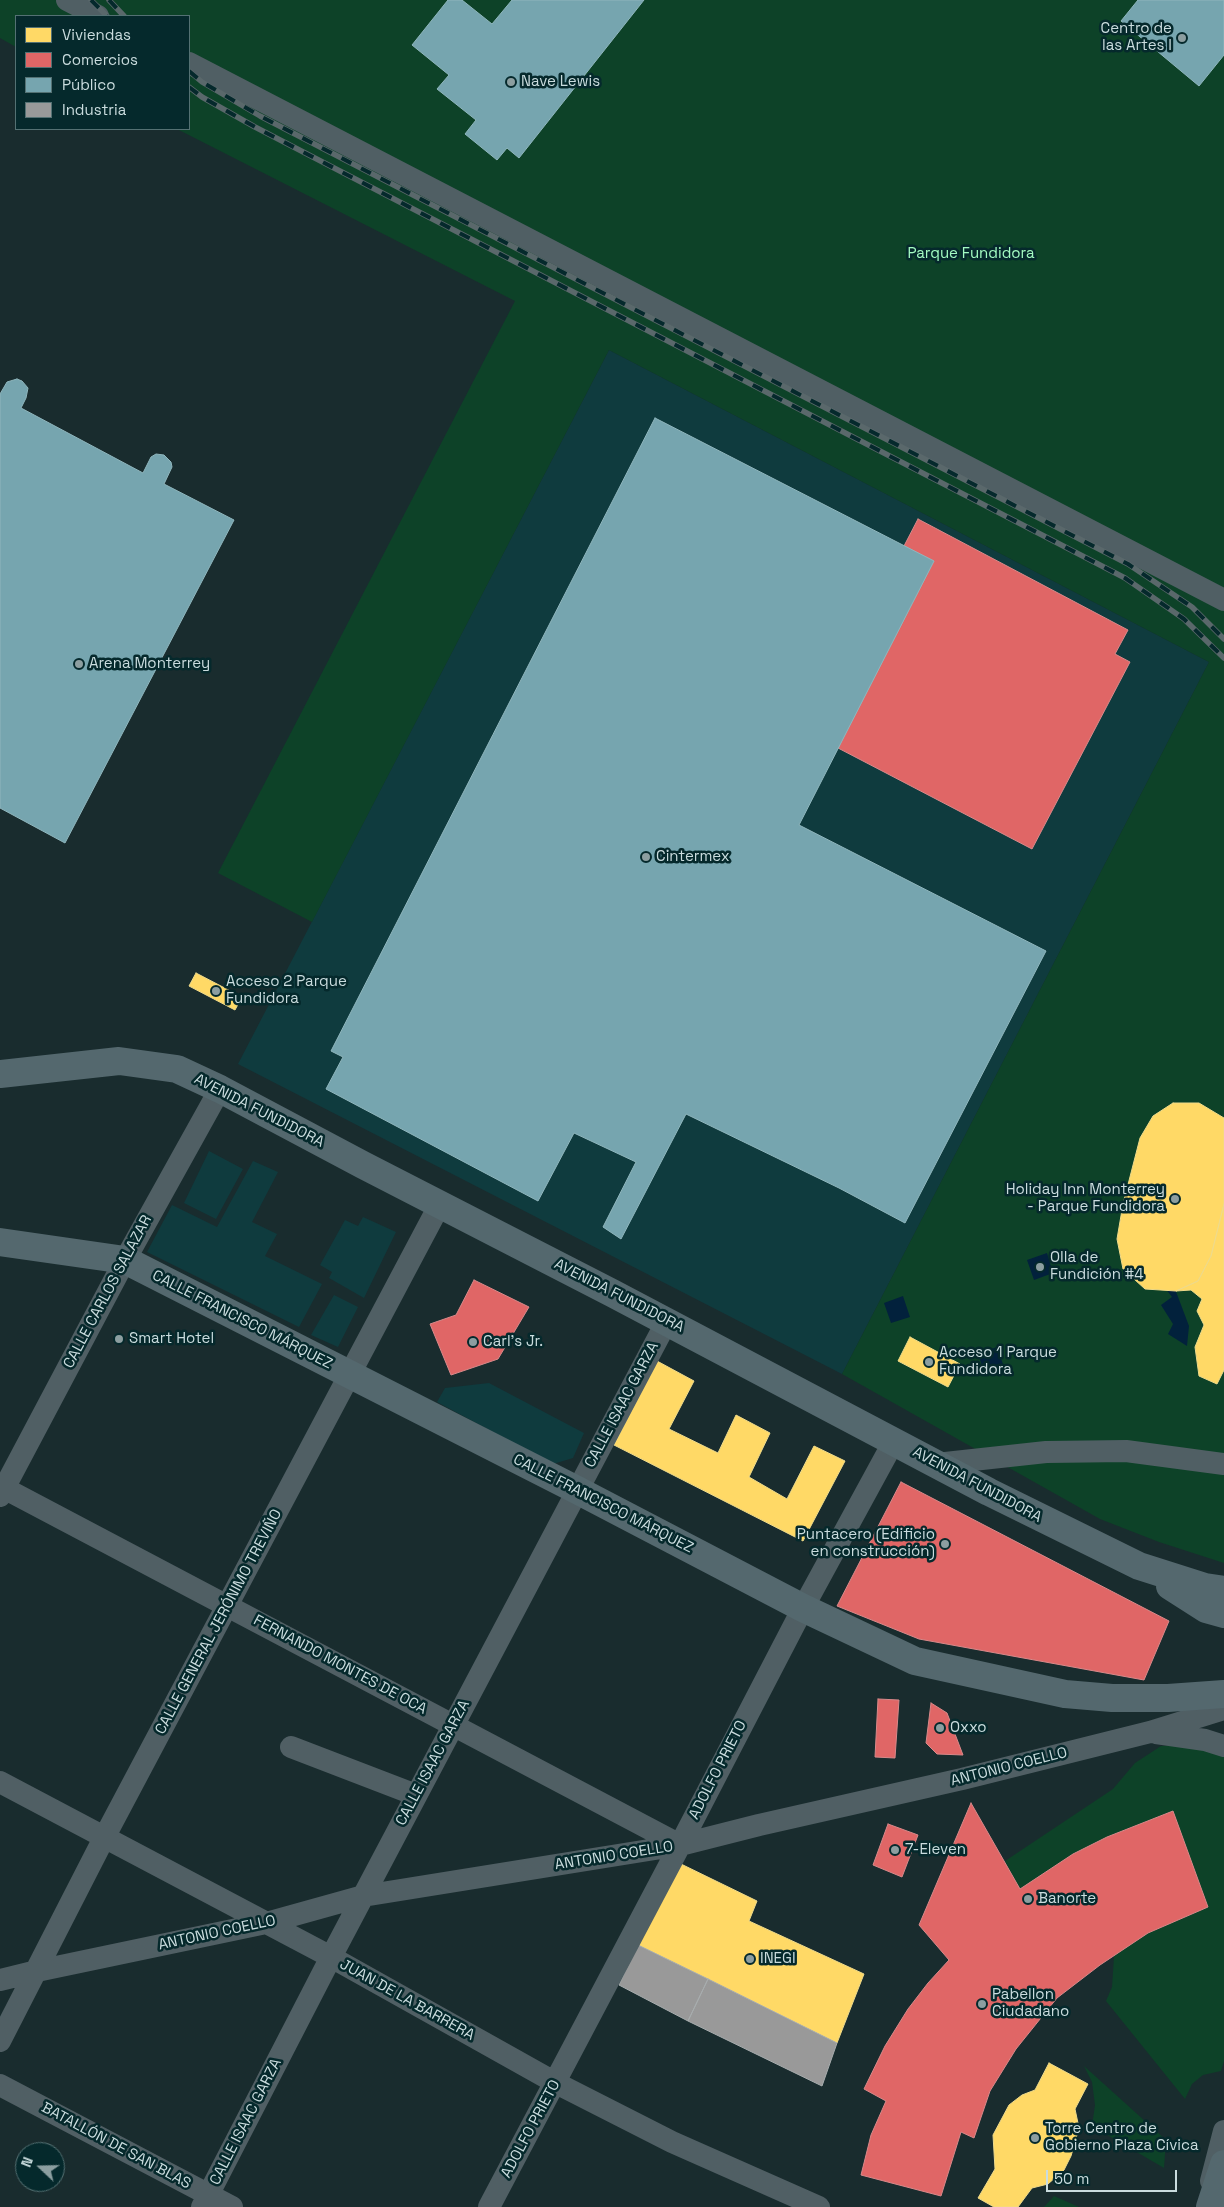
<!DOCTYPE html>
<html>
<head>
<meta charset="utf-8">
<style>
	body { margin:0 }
	#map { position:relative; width:1224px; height:2207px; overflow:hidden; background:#192c2e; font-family:"Space Grotesk",sans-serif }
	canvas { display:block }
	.legend { position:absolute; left:15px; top:15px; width:175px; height:115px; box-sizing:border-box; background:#05292c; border:1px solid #547173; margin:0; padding:6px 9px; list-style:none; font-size:15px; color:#cadcde }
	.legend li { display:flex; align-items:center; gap:10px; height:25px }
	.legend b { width:25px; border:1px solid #547173 }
	.north { position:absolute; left:15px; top:2142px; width:50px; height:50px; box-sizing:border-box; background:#05292c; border:1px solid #547173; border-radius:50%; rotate:291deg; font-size:14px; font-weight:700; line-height:20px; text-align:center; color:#cadcde }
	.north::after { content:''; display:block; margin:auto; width:18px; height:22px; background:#8c9ea0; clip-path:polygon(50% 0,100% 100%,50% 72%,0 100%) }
	.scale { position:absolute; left:1046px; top:2170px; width:131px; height:22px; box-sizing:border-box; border:2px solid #cadcde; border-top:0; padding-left:6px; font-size:15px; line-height:18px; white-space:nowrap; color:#cadcde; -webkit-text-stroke:4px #05292c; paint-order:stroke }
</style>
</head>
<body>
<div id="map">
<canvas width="1224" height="2207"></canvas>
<ul class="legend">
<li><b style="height:14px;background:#ffd966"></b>Viviendas</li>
<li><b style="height:14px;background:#e06666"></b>Comercios</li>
<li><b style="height:14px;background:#76a5af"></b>Público</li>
<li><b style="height:14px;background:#999"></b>Industria</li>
</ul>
<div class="north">N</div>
<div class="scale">50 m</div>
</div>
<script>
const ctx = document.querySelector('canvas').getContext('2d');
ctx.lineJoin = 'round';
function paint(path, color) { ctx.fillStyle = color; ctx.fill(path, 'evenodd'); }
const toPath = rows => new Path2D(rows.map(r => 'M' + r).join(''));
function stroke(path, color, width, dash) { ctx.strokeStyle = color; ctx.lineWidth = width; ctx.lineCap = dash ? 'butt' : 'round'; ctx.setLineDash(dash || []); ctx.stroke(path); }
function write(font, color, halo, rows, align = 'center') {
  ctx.font = font + ' "Space Grotesk",sans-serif'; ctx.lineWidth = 5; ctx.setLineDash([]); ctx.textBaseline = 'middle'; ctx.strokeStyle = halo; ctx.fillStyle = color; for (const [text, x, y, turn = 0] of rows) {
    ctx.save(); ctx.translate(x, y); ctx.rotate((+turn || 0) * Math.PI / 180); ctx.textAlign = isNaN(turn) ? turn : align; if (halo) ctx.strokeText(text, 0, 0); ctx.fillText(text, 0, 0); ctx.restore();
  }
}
const built = toPath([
	[609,350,1209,662,842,1374,238,1064],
	[209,1151,243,1169,216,1219,184,1203],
	[253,1161,278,1172,252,1222,277,1234,265,1256,322,1284,299,1327,147,1252,172,1205,217,1227],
	[363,1217,396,1232,364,1298,329,1278,332,1272,320,1265,345,1220,358,1226],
	[334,1295,358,1307,338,1347,311,1335],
	[489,1383,584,1433,573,1458,553,1464,437,1402,445,1388]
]);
const green = toPath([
	[0,0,1224,0,1224,1563,1159,1542,1100,1519,842,1374,1209,662,609,350,312,922,218,873,515,301,177,129,189,129,189,16,16,16,16,47,0,38],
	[1202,1744,1224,1752,1224,2061,1221,2071,1203,2075,1192,2084,1185,2099,1106,2001,1112,1987,1114,1956,1148,1933,1208,1907,1173,1811,1107,1837,1073,1854,1020,1889,1005,1861,1113,1789,1135,1763,1161,1746],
	[1084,2066,1166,2140,1164,2168,1092,2126,1095,2105,1092,2082],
	[1054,2196,1079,2207,1044,2207]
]);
const water = toPath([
	[1047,1253,1053,1273,1034,1280,1027,1260],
	[1169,1273,1189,1326,1187,1346,1168,1334,1173,1324,1161,1305,1172,1297,1160,1281],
	[903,1296,910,1317,891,1323,884,1303],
	[997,1347,1004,1367,985,1374,978,1354]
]);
const homes = toPath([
	[196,973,242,997,235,1010,189,986,196,973],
	[1173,1103,1199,1103,1224,1118,1224,1204,1211,1256,1198,1281,1176,1291,1145,1289,1123,1269,1117,1239,1123,1204,1140,1138,1153,1116,1173,1103],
	[1224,1204,1224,1370,1217,1384,1199,1376,1195,1347,1204,1325,1197,1311,1202,1299,1191,1290,1176,1291,1198,1281,1211,1256,1224,1204],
	[910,1337,960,1364,948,1387,898,1361,910,1337],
	[657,1361,694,1381,669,1429,718,1453,736,1415,770,1433,749,1477,787,1499,814,1446,845,1461,803,1541,614,1445,657,1361],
	[681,1864,757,1901,749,1921,864,1974,837,2043,638,1945,681,1864],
	[1049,2063,1088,2084,1075,2109,1079,2128,1071,2156,1064,2170,1048,2184,1032,2188,1018,2207,994,2207,978,2198,995,2169,993,2135,1009,2105,1022,2095,1035,2090,1049,2063]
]);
const shops = toPath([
	[918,519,1128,630,1115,654,1130,662,1032,849,838,748,934,561,904,546,918,519],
	[474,1280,529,1307,498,1359,451,1375,430,1324,456,1315,474,1280],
	[901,1482,1169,1621,1144,1680,919,1639,837,1606,901,1482],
	[878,1699,899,1700,895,1758,875,1757,878,1699],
	[931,1703,947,1713,963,1755,937,1754,926,1743,931,1703],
	[971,1803,1020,1889,1073,1854,1107,1837,1173,1811,1208,1907,1148,1933,1100,1965,1057,1998,1016,2049,990,2091,974,2138,961,2132,941,2196,861,2175,871,2135,886,2101,864,2089,885,2046,908,2009,928,1983,949,1960,919,1925,971,1803],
	[888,1824,918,1835,902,1877,873,1865,888,1824]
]);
const public = toPath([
	[448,0,462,0,492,24,512,0,644,0,519,158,507,148,497,160,465,134,476,120,437,89,449,75,412,45,448,0],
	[1138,0,1224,0,1224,55,1199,86,1121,21,1138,0],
	[17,379,22,381,28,388,26,398,21,408,143,473,151,457,156,454,164,455,171,462,172,467,164,484,234,520,65,843,0,808,0,394,7,382,17,379],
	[655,418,934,561,799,825,1046,951,905,1223,839,1188,686,1114,621,1239,603,1227,636,1162,574,1133,538,1201,326,1089,343,1057,331,1051,655,418]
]);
const industry = toPath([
	[638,1945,708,1979,688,2021,619,1985,638,1945],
	[708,1979,837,2043,822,2086,688,2021,708,1979]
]);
const minor = toPath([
	[67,0,98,16],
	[189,63,1224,600],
	[936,1464,1046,1452,1126,1451,1224,1464],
	[0,1486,680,1845],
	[0,1496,125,1260,220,1089],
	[1156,1733,1205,1740,1224,1746],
	[291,1747,416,1795],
	[0,1782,331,1957,556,2083,672,2142,819,2207],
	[0,1980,37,1971,266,1923,363,1896,680,1845,759,1825,962,1779,1150,1732,1224,1709],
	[0,2041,105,1836,440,1204],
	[0,2085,232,2207],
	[1211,2181,1224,2131],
	[202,2207,331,1957,667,1321],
	[489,2207,680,1845,803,1608,894,1441]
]);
const major = toPath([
	[0,1074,119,1061,177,1069,220,1089,363,1165,612,1293,989,1492,1139,1566,1205,1587,1224,1590],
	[0,1242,125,1260,577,1490,803,1608,915,1661,1065,1694,1112,1698,1168,1698,1224,1694],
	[1170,1586,1206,1609,1224,1614],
	[1210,2207,1224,2164]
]);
const rail = toPath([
	[91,0,107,16],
	[109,0,124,16],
	[189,71,202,82,260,116,1128,564,1192,607,1224,639],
	[189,87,202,97,255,127,1125,578,1184,619,1224,658]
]);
const markers = [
	[1182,38,5,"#8c9ea0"],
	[511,82,5,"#8c9ea0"],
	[79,664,5,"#8c9ea0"],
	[646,857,5,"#8c9ea0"],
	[216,991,5,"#8c9ea0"],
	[1175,1199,5,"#8c9ea0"],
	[1040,1267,5,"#8c9ea0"],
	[119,1339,5,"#8c9ea0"],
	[473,1342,5,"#8c9ea0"],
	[929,1362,5,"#8c9ea0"],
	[945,1544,5,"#8c9ea0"],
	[940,1728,5,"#8c9ea0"],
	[895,1850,5,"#8c9ea0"],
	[1028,1899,5,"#8c9ea0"],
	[750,1959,5,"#8c9ea0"],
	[982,2004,5,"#8c9ea0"],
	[1035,2138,5,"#8c9ea0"]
];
const poiNames = [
	["Centro de",1172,29,"right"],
	["las Artes I",1172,46,"right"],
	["Nave Lewis",521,82],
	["Arena Monterrey",89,664],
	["Cintermex",656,857],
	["Acceso 2 Parque",226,982],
	["Fundidora",226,999],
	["Holiday Inn Monterrey",1165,1190,"right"],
	["- Parque Fundidora",1165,1207,"right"],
	["Olla de",1050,1258],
	["Fundición #4",1050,1275],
	["Smart Hotel",129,1339],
	["Carl's Jr.",483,1342],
	["Acceso 1 Parque",939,1353],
	["Fundidora",939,1370],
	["Puntacero (Edificio",935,1535,"right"],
	["en construcción)",935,1552,"right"],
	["Oxxo",950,1728],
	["7-Eleven",905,1850],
	["Banorte",1038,1899],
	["INEGI",760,1959],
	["Pabellon",992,1995],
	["Ciudadano",992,2012],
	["Torre Centro de",1045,2129],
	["Gobierno Plaza Cívica",1045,2146]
];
const parkNames = [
	["Parque Fundidora",971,254]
];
const streetNames = [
	["AVENIDA FUNDIDORA",259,1111,27],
	["CALLE CARLOS SALAZAR",108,1292,-62],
	["AVENIDA FUNDIDORA",619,1296,27],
	["CALLE FRANCISCO MÁRQUEZ",242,1320,27],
	["CALLE ISAAC GARZA",622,1405,-62],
	["AVENIDA FUNDIDORA",977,1485,28],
	["CALLE FRANCISCO MÁRQUEZ",603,1504,27],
	["CALLE GENERAL JERÓNIMO TREVIÑO",219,1622,-62],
	["FERNANDO MONTES DE OCA",340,1665,28],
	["CALLE ISAAC GARZA",433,1763,-62],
	["ANTONIO COELLO",1009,1767,-14],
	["ADOLFO PRIETO",718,1770,-63],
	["ANTONIO COELLO",614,1856,-9],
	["ANTONIO COELLO",217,1933,-12],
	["JUAN DE LA BARRERA",407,2000,29],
	["CALLE ISAAC GARZA",246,2122,-63],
	["ADOLFO PRIETO",531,2129,-62],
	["BATALLÓN DE SAN BLAS",116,2146,28]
];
paint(built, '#0f3b3e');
paint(green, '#0d4228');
paint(water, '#02213c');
paint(homes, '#ffd966');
stroke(homes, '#efda8a', 1);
paint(shops, '#e06666');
stroke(shops, '#d9898a', 1);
paint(public, '#76a5af');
stroke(public, '#8fb6bd', 1);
paint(industry, '#999');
stroke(industry, '#a8adae', 1);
stroke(minor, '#505f64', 22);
stroke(major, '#54686e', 28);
stroke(rail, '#5a686b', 5.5);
stroke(rail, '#05292c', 4, [11]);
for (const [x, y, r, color] of markers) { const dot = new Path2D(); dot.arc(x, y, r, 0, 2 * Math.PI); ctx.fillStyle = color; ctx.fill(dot); stroke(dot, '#05292c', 2); }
write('15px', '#cadcde', '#05292c', poiNames, 'left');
write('15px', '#a3fbc2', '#05292c', parkNames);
write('15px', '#cadcde', '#05292c', streetNames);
</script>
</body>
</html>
